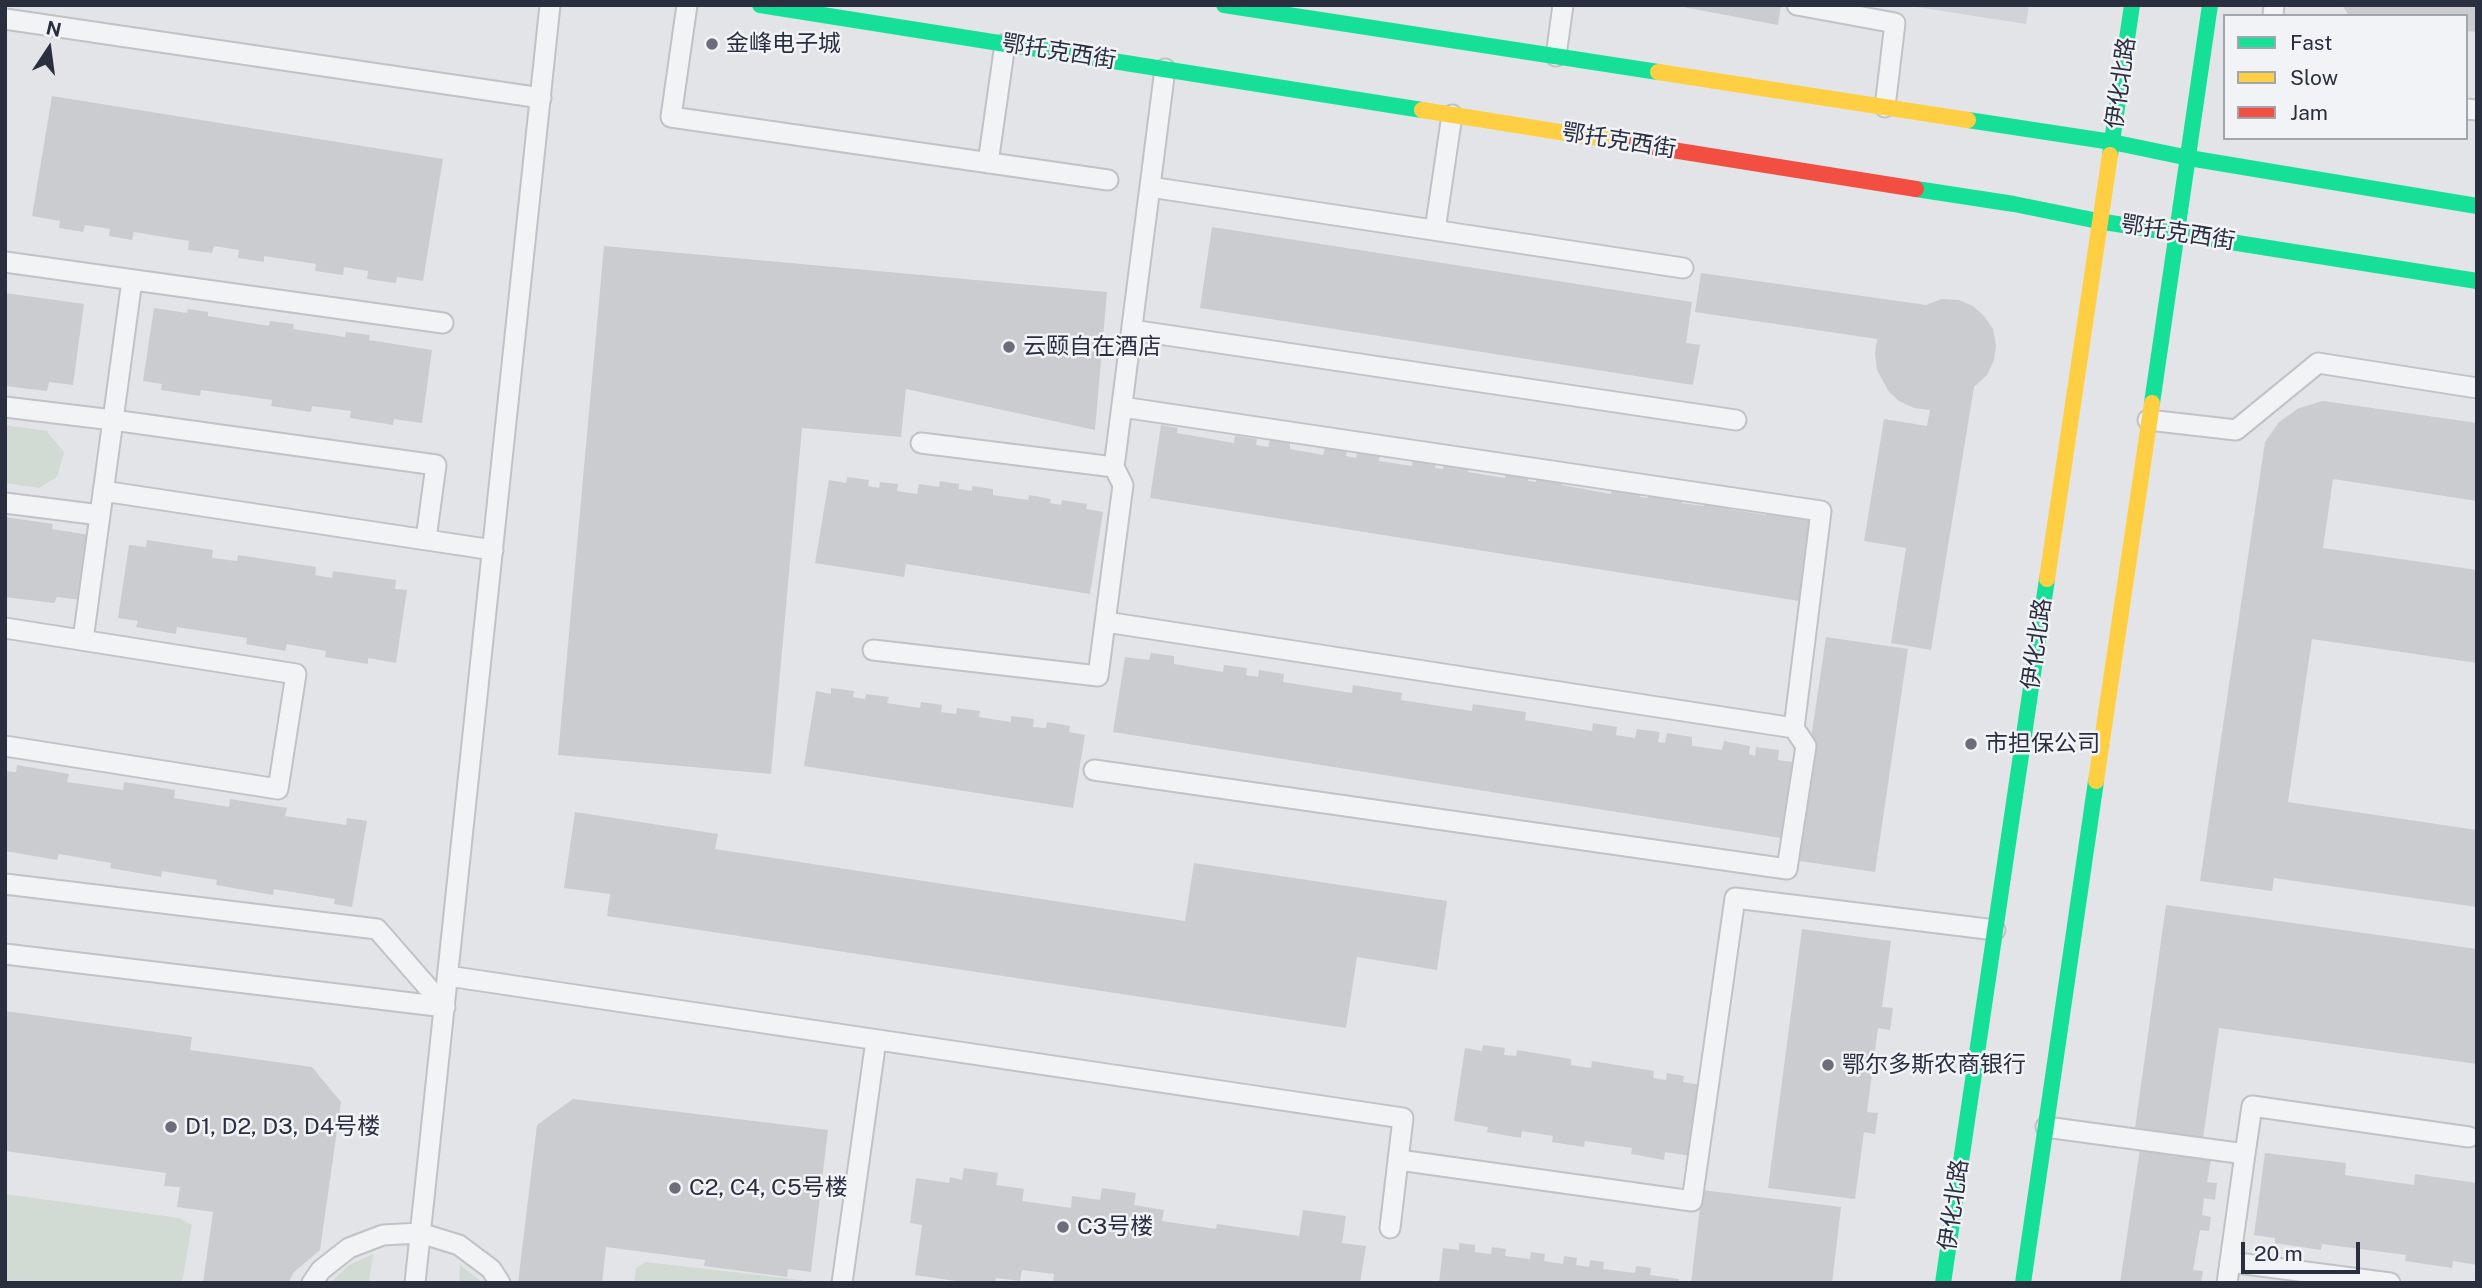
<!DOCTYPE html>
<html>
<head>
<meta charset="utf-8">
<style>
	body { margin:0 }
	#map { position:relative; width:2482px; height:1288px; overflow:hidden; background:#e3e4e7; font-family:"Public Sans",sans-serif }
	canvas { display:block }
	.frame { position:absolute; inset:0; border:7px solid #2a2f40; pointer-events:none }
	.legend { position:absolute; left:2223px; top:14px; width:245px; height:126px; box-sizing:border-box; background:#f1f3f7; border:2px solid #a1a5ae; margin:0; padding:9px 12px; list-style:none; font-size:21px; color:#2a2f40 }
	.legend li { display:flex; align-items:center; gap:14px; height:35px }
	.legend b { width:35px; border:2px solid #a1a5ae }
	.north { position:absolute; left:14px; top:14px; width:70px; height:70px; -webkit-text-stroke:5px #f1f3f7; paint-order:stroke; rotate:13deg; font-size:19px; font-weight:700; line-height:28px; text-align:center; color:#2a2f40 }
	.north::after { content:''; display:block; margin:auto; width:24px; height:32px; background:#2a2f40; clip-path:polygon(50% 0,100% 100%,50% 72%,0 100%) }
	.scale { position:absolute; left:2241px; top:1242px; width:119px; height:32px; box-sizing:border-box; border:4px solid #2a2f40; border-top:0; padding-left:9px; font-size:21px; line-height:24px; white-space:nowrap; color:#2a2f40; -webkit-text-stroke:5px #f1f3f7; paint-order:stroke }
</style>
</head>
<body>
<div id="map">
<canvas width="2482" height="1288"></canvas>
<div class="frame"></div>
<ul class="legend">
<li><b style="height:9px;background:#16e098"></b>Fast</li>
<li><b style="height:9px;background:#ffcf43"></b>Slow</li>
<li><b style="height:9px;background:#f24e42"></b>Jam</li>
</ul>
<div class="north">N</div>
<div class="scale">20 m</div>
</div>
<script>
const ctx = document.querySelector('canvas').getContext('2d');
ctx.lineJoin = 'round';
function paint(path, color) { ctx.fillStyle = color; ctx.fill(path, 'evenodd'); }
const toPath = rows => new Path2D(rows.map(r => 'M' + r).join(''));
function stroke(path, color, width, dash) { ctx.strokeStyle = color; ctx.lineWidth = width; ctx.lineCap = dash ? 'butt' : 'round'; ctx.setLineDash(dash || []); ctx.stroke(path); }
function write(font, color, halo, rows, align = 'center') {
  ctx.font = font + ' "Public Sans","Noto Sans SC",sans-serif'; ctx.lineWidth = 5; ctx.setLineDash([]); ctx.textBaseline = 'middle'; ctx.strokeStyle = halo; ctx.fillStyle = color; for (const [text, x, y, turn = 0] of rows) {
    ctx.save(); ctx.translate(x, y); ctx.rotate((+turn || 0) * Math.PI / 180); ctx.textAlign = isNaN(turn) ? turn : align; if (halo) ctx.strokeText(text, 0, 0); ctx.fillText(text, 0, 0); ctx.restore();
  }
}
const built = toPath([
	[1904,5,2029,5,2026,24]
]);
const green = toPath([
	[5,425,47,431,64,452,57,477,39,488,5,483],
	[5,1194,179,1218,192,1225,182,1283,5,1283],
	[373,1254,369,1283,330,1283,349,1265],
	[646,1262,802,1280,805,1283,634,1283,636,1268],
	[460,1265,482,1282,482,1283,459,1283]
]);
const building = toPath([
	[1673,5,1781,5,1778,25],
	[2342,5,2477,5,2477,32,2466,31,2466,16,2359,16,2348,14],
	[52,96,443,159,423,281,397,277,396,283,367,279,368,271,344,267,343,275,315,271,316,264,264,256,264,262,238,258,239,250,214,246,212,253,188,250,189,241,134,232,132,240,109,236,110,229,85,225,83,232,59,228,60,221,32,216],
	[1212,227,1692,302,1686,343,1700,345,1693,385,1200,308],
	[604,246,1107,292,1095,430,906,389,901,437,802,428,771,774,558,755],
	[1701,273,1926,305,1941,299,1959,300,1973,306,1984,316,1993,329,1996,345,1994,360,1987,375,1974,387,1931,650,1891,643,1906,548,1864,541,1884,419,1927,426,1930,410,1914,408,1899,401,1889,392,1877,370,1875,354,1877,339,1695,312],
	[5,293,84,304,73,385,49,382,47,391,5,386],
	[154,308,187,313,188,309,208,312,208,316,269,326,270,321,294,324,293,329,345,337,346,332,370,335,369,340,432,350,422,423,394,419,393,425,350,418,351,411,312,406,311,412,271,406,272,400,201,390,200,396,161,390,162,384,143,381],
	[2323,401,2477,423,2477,501,2333,479,2323,548,2477,570,2477,663,2312,639,2288,802,2477,830,2477,907,2274,878,2272,891,2200,881,2265,442,2279,422,2299,408],
	[1161,425,1178,428,1177,433,1234,443,1235,436,1257,439,1256,445,1268,447,1270,439,1290,443,1290,449,1323,455,1325,447,1347,451,1346,456,1356,458,1357,451,1380,455,1379,461,1412,466,1413,459,1436,463,1435,468,1443,469,1445,462,1469,466,1468,472,1505,478,1506,471,1529,475,1528,481,1536,482,1537,475,1562,480,1562,485,1611,494,1612,487,1640,492,1640,497,1648,498,1649,492,1683,497,1682,503,1704,506,1705,500,1732,504,1730,509,1766,515,1767,509,1792,512,1791,518,1812,520,1799,601,1150,498],
	[847,477,869,480,868,486,879,488,880,482,898,484,897,491,917,494,919,484,939,487,940,481,959,484,959,489,972,491,972,486,993,489,993,495,1028,500,1029,495,1051,499,1050,503,1061,505,1062,500,1087,504,1086,509,1103,512,1090,594,906,564,904,577,815,563,829,480,846,483],
	[5,517,53,524,52,529,90,535,81,600,57,597,54,603,5,597],
	[147,540,213,550,212,558,237,561,238,555,316,567,315,575,332,578,333,571,396,580,395,589,407,590,396,663,368,658,368,664,325,657,326,651,287,644,285,651,246,644,247,638,177,627,176,634,136,627,138,621,118,618,129,545,146,547],
	[1826,637,1908,649,1875,872,1793,860],
	[1151,653,1174,656,1174,664,1223,672,1224,665,1247,668,1246,675,1258,677,1259,670,1284,674,1283,682,1352,693,1353,685,1402,693,1401,700,1472,711,1473,704,1526,712,1525,720,1592,731,1593,723,1617,727,1616,735,1635,738,1637,729,1660,732,1658,742,1665,743,1667,733,1692,737,1692,746,1722,750,1724,741,1750,746,1749,754,1755,756,1756,747,1779,750,1778,760,1799,763,1787,839,1113,732,1125,657,1149,660],
	[831,688,854,691,853,697,865,699,866,694,889,697,887,703,920,708,921,702,942,705,941,712,956,714,957,708,980,711,979,717,1011,722,1011,716,1034,719,1033,727,1046,728,1047,722,1070,726,1069,732,1085,735,1073,808,804,766,816,691,831,694],
	[17,765,69,774,67,782,123,790,124,782,175,790,174,798,229,807,230,799,287,808,285,816,346,825,347,818,367,821,352,907,334,904,335,899,274,889,273,895,216,885,217,880,162,871,161,877,110,868,111,863,59,854,57,860,5,851,5,771,16,772],
	[575,812,718,834,715,849,1185,921,1194,863,1447,901,1437,970,1357,957,1346,1028,607,916,610,894,564,888],
	[2166,905,2477,949,2477,1064,2219,1028,2203,1138,2135,1128],
	[1802,929,1891,941,1882,1007,1893,1008,1890,1030,1878,1028,1867,1112,1878,1113,1875,1134,1864,1132,1855,1199,1768,1188],
	[5,1011,192,1037,190,1050,312,1067,341,1102,320,1250,294,1272,288,1283,203,1283,213,1212,177,1207,180,1187,164,1186,166,1173,5,1151],
	[1483,1045,1505,1048,1504,1055,1516,1056,1517,1050,1571,1059,1571,1065,1591,1068,1592,1061,1654,1071,1653,1078,1666,1080,1667,1073,1684,1076,1683,1082,1701,1085,1691,1156,1665,1152,1664,1160,1631,1154,1632,1148,1585,1141,1584,1147,1552,1142,1553,1136,1522,1131,1521,1138,1487,1132,1488,1127,1454,1121,1465,1048,1482,1051],
	[573,1099,828,1130,811,1272,788,1269,787,1277,704,1266,705,1260,606,1247,602,1283,518,1283,537,1125],
	[2140,1149,2211,1160,2207,1182,2217,1183,2215,1200,2204,1198,2202,1215,2211,1217,2209,1231,2200,1230,2193,1270,2203,1271,2201,1283,2120,1283],
	[2265,1153,2346,1163,2345,1175,2414,1185,2415,1174,2477,1183,2477,1265,2453,1261,2452,1268,2405,1261,2406,1255,2322,1244,2321,1250,2275,1243,2275,1238,2254,1235],
	[964,1168,998,1173,996,1185,1024,1189,1022,1201,1071,1208,1072,1196,1100,1200,1102,1188,1136,1193,1134,1205,1164,1210,1162,1221,1216,1229,1217,1224,1299,1236,1303,1210,1346,1216,1342,1243,1366,1246,1360,1283,1053,1283,1054,1274,1022,1270,1020,1281,996,1278,995,1283,969,1283,915,1275,922,1225,910,1223,916,1178,949,1183,950,1177,962,1180],
	[1702,1190,1841,1207,1832,1283,1691,1283],
	[1459,1243,1475,1245,1475,1252,1491,1254,1492,1247,1506,1249,1505,1256,1530,1259,1531,1252,1545,1254,1544,1261,1563,1264,1564,1256,1577,1258,1576,1265,1589,1267,1590,1260,1604,1262,1603,1269,1635,1273,1636,1266,1651,1268,1650,1275,1679,1279,1679,1283,1439,1283,1443,1248,1459,1250]
]);
const lane = toPath([
	[687,5,671,117,1108,180],
	[1797,5,1895,23,1885,107],
	[2273,16,2274,5],
	[5,19,541,98],
	[1556,56,1563,5],
	[2466,109,2477,110],
	[988,163,1005,44],
	[1150,187,1683,268],
	[1435,230,1452,115],
	[5,262,443,323],
	[132,280,113,420,436,465,426,539],
	[1132,330,1736,420],
	[5,407,113,420,100,515,5,503],
	[2148,420,2236,430,2318,363,2477,388],
	[921,443,1114,467,1165,69],
	[103,491,493,550],
	[1106,622,1794,728,1821,511,1122,407],
	[5,628,296,674,278,789,5,746],
	[83,640,100,515],
	[873,650,1098,676,1123,485,1114,467],
	[1094,770,1787,869,1806,746,1794,728],
	[5,884,377,929,445,1007],
	[5,954,445,1007],
	[448,976,1403,1118,1390,1228],
	[2046,1127,2245,1154,2227,1283],
	[2245,1154,2252,1106,2469,1137],
	[1399,1160,1692,1201,1735,898,1995,930],
	[2230,1262,2390,1283],
	[312,1283,321,1270,349,1248,383,1235,420,1233,459,1245,491,1269,500,1283],
	[415,1283,550,5],
	[842,1283,876,1040]
]);
const fast = toPath([
	[760,5,1422,110],
	[1224,5,1658,72],
	[1968,120,2112,142,2189,158,2477,206],
	[2110,155,2132,5],
	[1916,189,2014,204,2098,221,2477,281],
	[2152,403,2210,5],
	[1943,1283,2047,579],
	[2023,1283,2096,781]
]);
const slow = toPath([
	[1658,72,1968,120],
	[1422,110,1635,144],
	[2047,579,2110,155],
	[2096,781,2152,403]
]);
const jam = toPath([
	[1635,144,1916,189]
]);
const markers = [
	[712,44,7,"#6b6e7a"],
	[1009,347,7,"#6b6e7a"],
	[1971,744,7,"#6b6e7a"],
	[1828,1065,7,"#6b6e7a"],
	[171,1127,7,"#6b6e7a"],
	[675,1188,7,"#6b6e7a"],
	[1063,1227,7,"#6b6e7a"]
];
const poiNames = [
	["金峰电子城",726,44],
	["云颐自在酒店",1023,347],
	["市担保公司",1985,744],
	["鄂尔多斯农商银行",1842,1065],
	["D1, D2, D3, D4号楼",185,1127],
	["C2, C4, C5号楼",689,1188],
	["C3号楼",1077,1227]
];
const streetNames = [
	["鄂托克西街",1059,52,9],
	["伊化北路",2121,83,-82],
	["鄂托克西街",1619,141,9],
	["鄂托克西街",2178,233,9],
	["伊化北路",2037,644,-82],
	["伊化北路",1954,1205,-82]
];
paint(built, '#d2d3da');
paint(green, '#d2dbd3');
paint(building, '#cbccd0');
stroke(lane, '#c1c2c5', 23);
stroke(lane, '#f2f3f5', 19);
stroke(fast, '#16e098', 16);
stroke(slow, '#ffcf43', 16);
stroke(jam, '#f24e42', 16);
for (const [x, y, r, color] of markers) { const dot = new Path2D(); dot.arc(x, y, r, 0, 2 * Math.PI); ctx.fillStyle = color; ctx.fill(dot); stroke(dot, '#f1f3f7', 2.5); }
write('23px', '#2a2f40', '#f1f3f7', poiNames, 'left');
write('23px', '#2a2f40', '#f1f3f7', streetNames);
</script>
</body>
</html>
